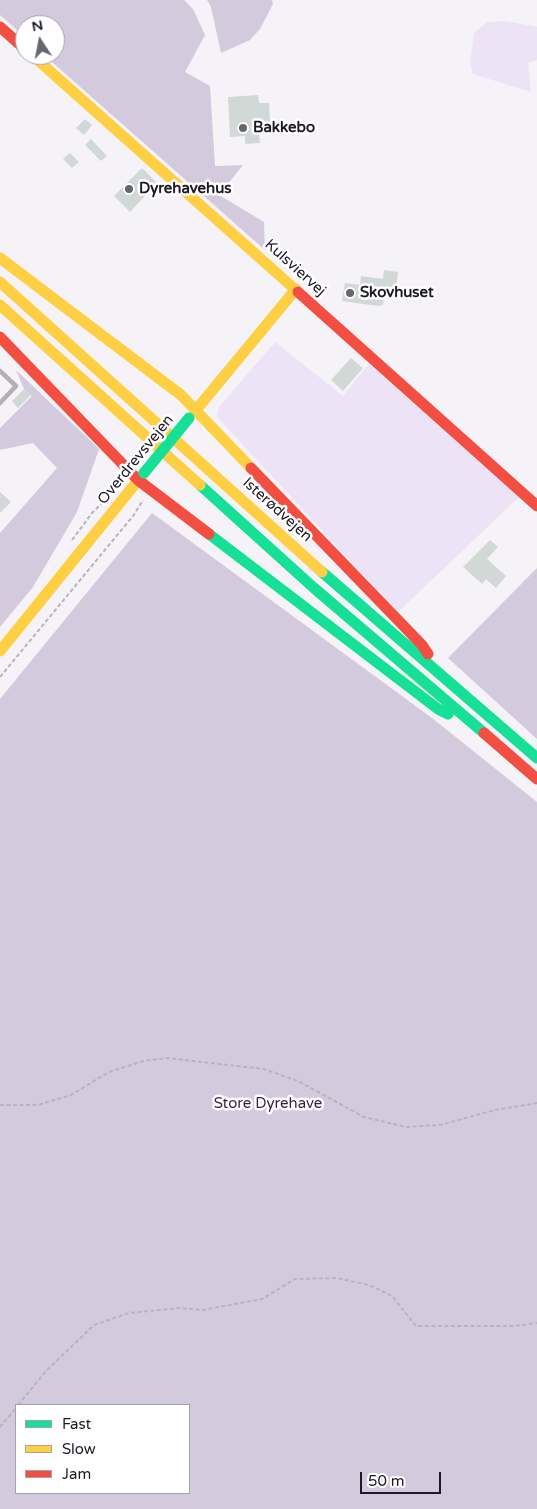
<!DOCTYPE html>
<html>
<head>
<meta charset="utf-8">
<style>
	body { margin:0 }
	#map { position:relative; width:537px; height:1509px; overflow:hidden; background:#f5f2f8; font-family:"Varela Round",sans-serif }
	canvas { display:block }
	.legend { position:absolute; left:15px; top:1404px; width:175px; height:90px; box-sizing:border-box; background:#fff; border:1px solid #a5a3a7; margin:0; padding:6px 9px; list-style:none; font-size:15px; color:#1e1923 }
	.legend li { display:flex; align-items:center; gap:10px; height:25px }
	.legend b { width:25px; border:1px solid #a5a3a7 }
	.north { position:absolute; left:15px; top:15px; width:50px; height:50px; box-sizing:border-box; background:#fff; border:1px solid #a5a3a7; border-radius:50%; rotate:349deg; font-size:14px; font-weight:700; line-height:20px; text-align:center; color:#1e1923 }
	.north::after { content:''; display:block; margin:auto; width:18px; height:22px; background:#69656e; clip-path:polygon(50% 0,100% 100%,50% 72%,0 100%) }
	.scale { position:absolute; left:360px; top:1472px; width:81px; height:22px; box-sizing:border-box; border:2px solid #1e1923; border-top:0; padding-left:6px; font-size:15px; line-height:18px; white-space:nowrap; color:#1e1923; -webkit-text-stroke:4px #fff; paint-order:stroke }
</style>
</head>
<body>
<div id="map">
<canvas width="537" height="1509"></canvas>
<ul class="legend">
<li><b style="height:6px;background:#16e098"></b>Fast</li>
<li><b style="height:6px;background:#ffcf43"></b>Slow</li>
<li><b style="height:6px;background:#f24e42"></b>Jam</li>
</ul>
<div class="north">N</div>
<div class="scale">50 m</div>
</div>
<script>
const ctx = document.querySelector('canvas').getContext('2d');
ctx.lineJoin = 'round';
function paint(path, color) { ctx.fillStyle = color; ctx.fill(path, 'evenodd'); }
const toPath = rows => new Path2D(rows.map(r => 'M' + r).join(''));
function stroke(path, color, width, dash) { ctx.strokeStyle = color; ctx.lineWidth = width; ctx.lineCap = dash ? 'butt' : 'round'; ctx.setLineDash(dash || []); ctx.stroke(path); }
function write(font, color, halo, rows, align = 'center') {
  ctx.font = font + ' "Varela Round",sans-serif'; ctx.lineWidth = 5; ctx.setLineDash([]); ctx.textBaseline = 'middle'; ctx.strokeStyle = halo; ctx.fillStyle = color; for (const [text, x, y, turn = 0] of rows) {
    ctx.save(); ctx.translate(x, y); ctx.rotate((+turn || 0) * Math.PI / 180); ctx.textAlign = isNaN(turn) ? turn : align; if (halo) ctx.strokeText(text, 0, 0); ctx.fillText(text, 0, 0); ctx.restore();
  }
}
const green = toPath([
	[504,21,537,27,537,60,528,63,531,92,473,74,470,63,474,33,487,22],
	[275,342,343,396,369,364,519,497,398,612,217,417,219,407]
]);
const forest = toPath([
	[0,0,184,0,193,9,205,35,185,72,210,86,215,166,243,165,219,195,264,222,265,250,44,55,55,55,55,25,25,25,25,37,0,15],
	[207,0,272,0,273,4,260,29,250,40,221,53,211,7],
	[16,370,99,449,77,512,33,587,0,627,0,533,57,468,33,443,0,450,0,428,32,396,24,389],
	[152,513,432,718,537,802,537,1509,0,1509,0,699],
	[16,1405,189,1405,189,1493,16,1493],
	[537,568,537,739,448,658]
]);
const building = toPath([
	[258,95,259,103,269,103,270,121,258,122,260,143,245,144,245,136,230,137,228,97],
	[85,119,92,125,84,135,76,128],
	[91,139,107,156,101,161,85,145],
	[70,153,79,162,72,168,63,159],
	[142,168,157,183,130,212,114,196],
	[384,270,398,272,395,297,384,297,383,305,378,306,342,301,345,283,360,285,361,276,383,279],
	[351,358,363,368,343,391,331,380],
	[24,389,31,395,18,408,12,401],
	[0,492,11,502,0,513],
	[490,540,498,547,487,559,506,576,496,588,486,579,482,584,463,567]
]);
const path = toPath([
	[72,540,92,513,107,498],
	[0,677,133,516,143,500],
	[0,1105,38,1105,71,1095,109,1072,143,1061,167,1058,264,1069,298,1081,364,1117,406,1127,440,1125,495,1110,537,1103],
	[18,1405,47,1370,94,1325,129,1313,179,1308,203,1310,262,1299,295,1279,337,1278,369,1285,392,1296,416,1326,515,1326,537,1323],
	[0,1427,16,1408]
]);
const lane = toPath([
	[0,371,16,386,0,403]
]);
const fast = toPath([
	[200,485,314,588,484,733],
	[209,534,438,709,448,714],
	[322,572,537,758]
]);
const slow = toPath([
	[32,55,298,292],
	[0,258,181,395,251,468],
	[0,282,322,572],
	[0,305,200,485],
	[196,410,296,289],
	[0,651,144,473]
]);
const jam = toPath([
	[0,27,25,49],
	[298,292,537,506],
	[0,337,138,480,209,534],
	[251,468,422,645,428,654],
	[484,733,537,779]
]);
const fastBridge = toPath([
	[144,473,189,418]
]);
const markers = [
	[243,128,5,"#69656e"],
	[129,189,5,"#69656e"],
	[350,293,5,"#69656e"]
];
const poiNames = [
	["Bakkebo",253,128],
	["Dyrehavehus",139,189],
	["Skovhuset",360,293]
];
const streetNames = [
	["Kulsviervej",295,268,42],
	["Overdrevsvejen",136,460,-51],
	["Isterødvejen",277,510,42]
];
const parkNames = [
	["Store Dyrehave",268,1104]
];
paint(green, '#ede3f7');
paint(forest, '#d3cade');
paint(building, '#d2d8d6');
stroke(path, '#b8b5ba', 2, [4, 2.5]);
stroke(lane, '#b2b0b4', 4.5);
stroke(fast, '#16e098', 11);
stroke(slow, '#ffcf43', 11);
stroke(jam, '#f24e42', 11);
stroke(fastBridge, '#16e098', 11);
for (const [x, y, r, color] of markers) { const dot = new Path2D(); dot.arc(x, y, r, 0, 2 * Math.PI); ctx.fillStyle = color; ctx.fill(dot); stroke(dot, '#fff', 2); }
write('bold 15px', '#1e1923', '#fff', poiNames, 'left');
write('15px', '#1e1923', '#fff', streetNames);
write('15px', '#361f48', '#fff', parkNames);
</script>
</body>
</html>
